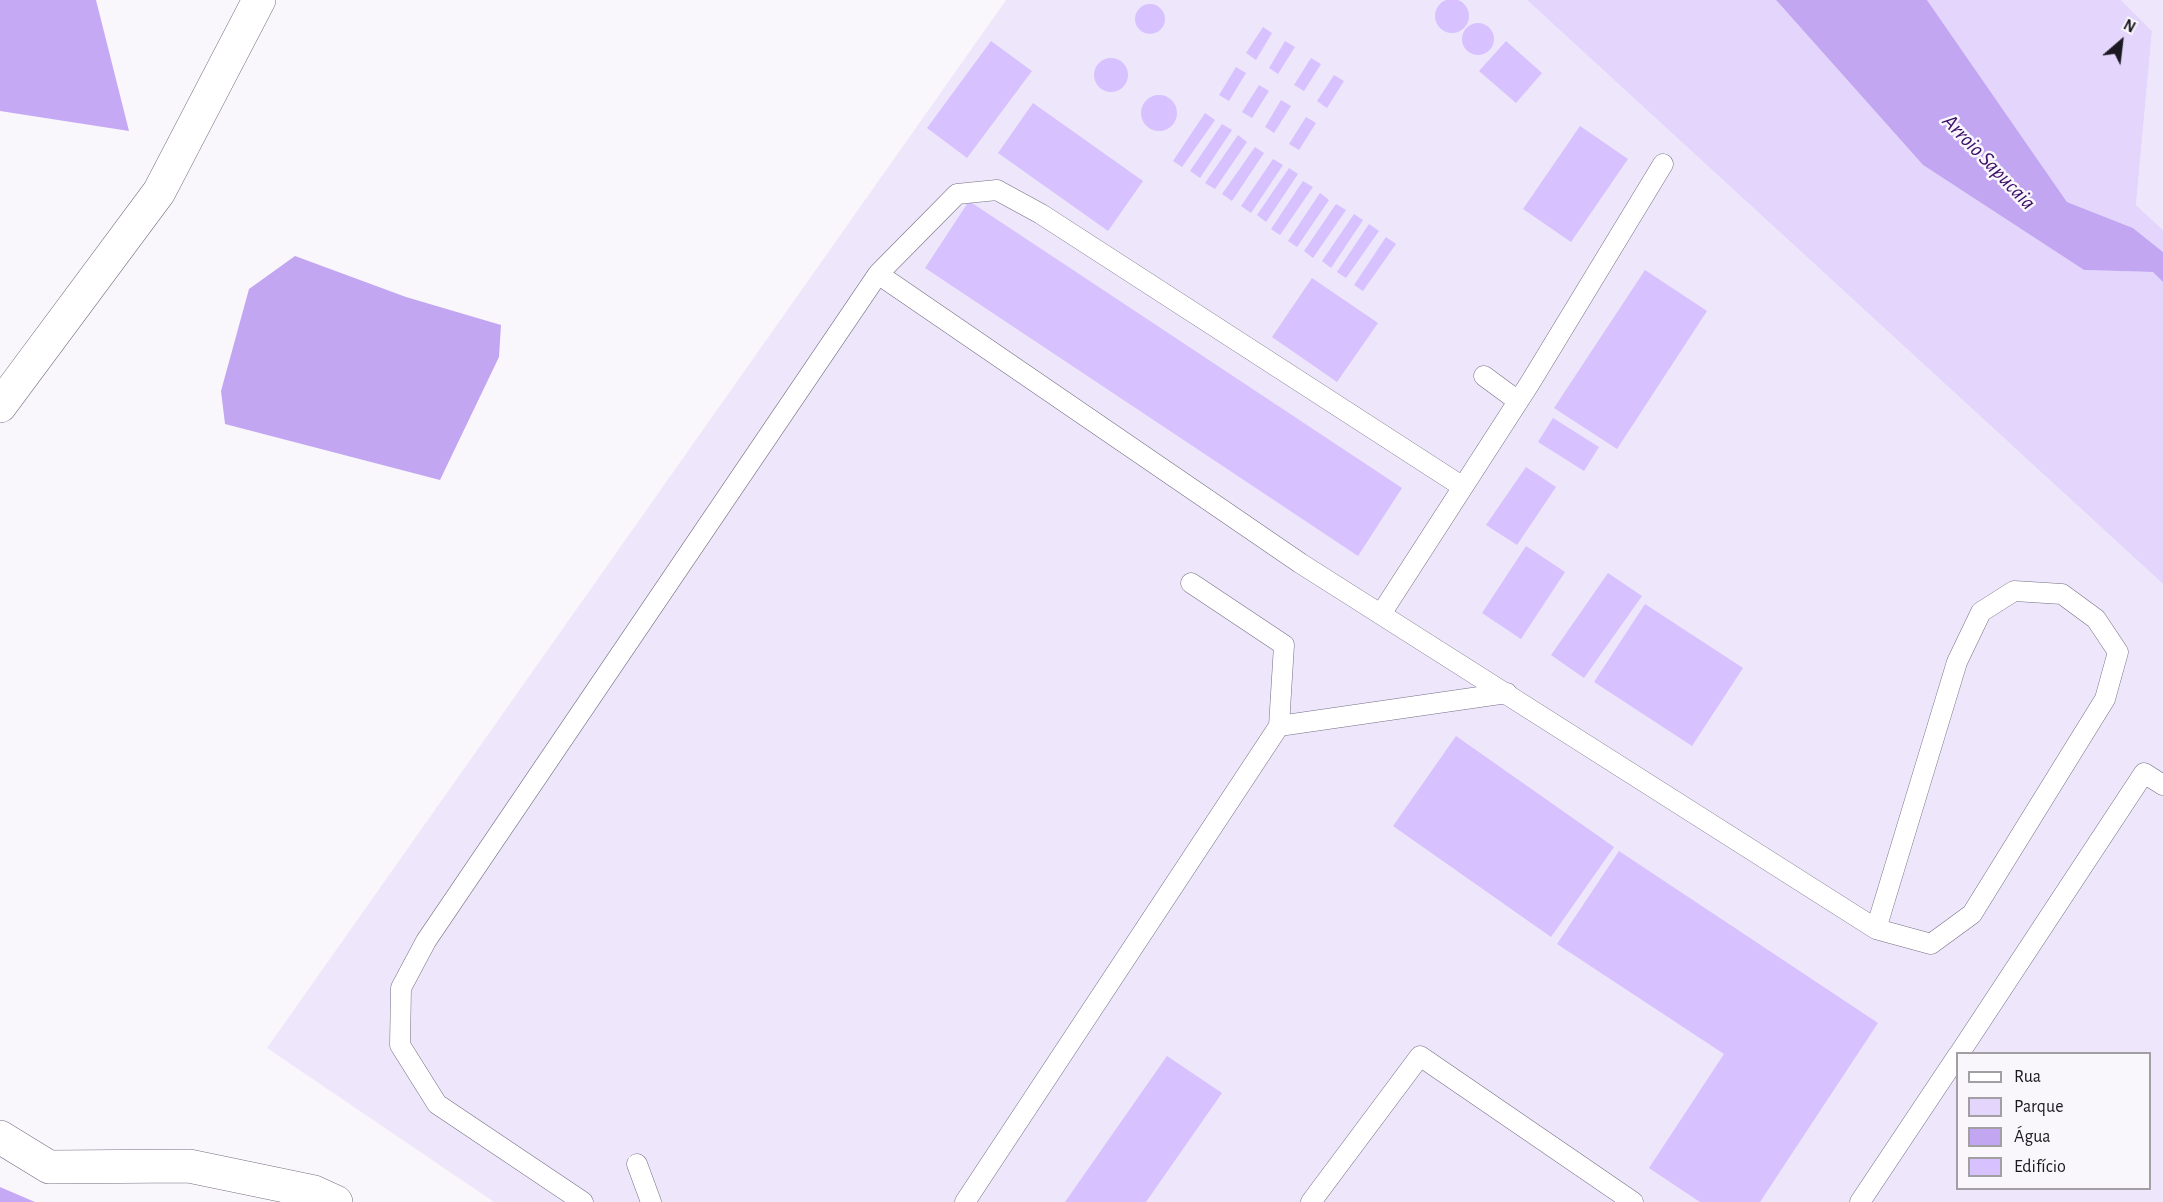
<!DOCTYPE html>
<html>
<head>
<meta charset="utf-8">
<style>
	body { margin:0 }
	#map { position:relative; width:2163px; height:1202px; overflow:hidden; background:#f9f7fc; font-family:"Alegreya Sans",sans-serif }
	canvas { display:block }
	.legend { position:absolute; left:1956px; top:1052px; width:195px; height:138px; box-sizing:border-box; background:#f9f7fc; border:2px solid #a19ea4; margin:0; padding:8px 10px; list-style:none; font-size:18px; color:#1c1821 }
	.legend li { display:flex; align-items:center; gap:12px; height:30px }
	.legend b { width:30px; border:2px solid #a19ea4 }
	.north { position:absolute; left:2091px; top:12px; width:60px; height:60px; -webkit-text-stroke:4px #f9f7fc; paint-order:stroke; rotate:28deg; font-size:16px; font-weight:700; line-height:24px; text-align:center; color:#1c1821 }
	.north::after { content:''; display:block; margin:auto; width:21px; height:27px; background:#1c1821; clip-path:polygon(50% 0,100% 100%,50% 72%,0 100%) }
</style>
</head>
<body>
<div id="map">
<canvas width="2163" height="1202"></canvas>
<ul class="legend">
<li><b style="height:8px;background:#fff"></b>Rua</li>
<li><b style="height:16px;background:#e3d5fc"></b>Parque</li>
<li><b style="height:16px;background:#c3a6f2"></b>Água</li>
<li><b style="height:16px;background:#d8c1ff"></b>Edifício</li>
</ul>
<div class="north">N</div>
</div>
<script>
const ctx = document.querySelector('canvas').getContext('2d');
ctx.lineJoin = 'round';
function paint(path, color) { ctx.fillStyle = color; ctx.fill(path, 'evenodd'); }
const toPath = rows => new Path2D(rows.map(r => 'M' + r).join(''));
function stroke(path, color, width, dash) { ctx.strokeStyle = color; ctx.lineWidth = width; ctx.lineCap = dash ? 'butt' : 'round'; ctx.setLineDash(dash || []); ctx.stroke(path); }
function write(font, color, halo, rows, align = 'center') {
  ctx.font = font + ' "Alegreya Sans",sans-serif'; ctx.lineWidth = 5; ctx.setLineDash([]); ctx.textBaseline = 'middle'; ctx.strokeStyle = halo; ctx.fillStyle = color; for (const [text, x, y, turn = 0] of rows) {
    ctx.save(); ctx.translate(x, y); ctx.rotate((+turn || 0) * Math.PI / 180); ctx.textAlign = isNaN(turn) ? turn : align; if (halo) ctx.strokeText(text, 0, 0); ctx.fillText(text, 0, 0); ctx.restore();
  }
}
const built = toPath([
	[1006,0,1527,0,2163,584,2163,1202,494,1202,267,1048],
	[1958,1054,2150,1054,2150,1188,1958,1188],
	[2121,0,2163,0,2163,230,2136,205,2152,31]
]);
const green = toPath([
	[1527,0,1776,0,1923,165,2084,270,2154,272,2163,282,2163,584],
	[1927,0,2121,0,2152,31,2136,205,2163,230,2163,252,2133,228,2067,202]
]);
const forest = toPath([
	[0,0,96,0,129,131,0,111],
	[0,1187,35,1202,0,1202]
]);
const water = toPath([
	[1776,0,1927,0,2067,202,2133,228,2163,252,2163,282,2153,272,2084,270,1923,165],
	[295,256,406,297,501,325,499,357,440,480,225,424,221,391,249,289]
]);
const building = toPath([
	'1435 16a17 17 0 1 1 34 0a17 17 0 1 1-34 0Z',
	'1135 19a15 15 0 1 1 30 0a15 15 0 1 1-30 0Z',
	'1462 39a16 16 0 1 1 32 0a16 16 0 1 1-32 0Z',
	[1263,27,1272,33,1256,60,1246,53],
	[991,41,1032,71,967,158,927,128],
	[1285,41,1295,47,1278,74,1269,68],
	[1506,41,1542,73,1516,103,1479,71],
	'1094 75a17 17 0 1 1 34 0a17 17 0 1 1-34 0Z',
	[1311,58,1321,64,1304,91,1294,85],
	[1236,67,1246,73,1229,101,1219,95],
	[1334,75,1344,81,1327,108,1317,101],
	[1259,85,1269,91,1252,118,1242,112],
	'1141 113a18 18 0 1 1 36 0a18 18 0 1 1-36 0Z',
	[1281,100,1291,106,1274,133,1265,127],
	[1033,103,1143,181,1108,231,998,153],
	[1205,113,1215,120,1182,167,1173,161],
	[1306,117,1316,123,1299,150,1289,144],
	[1222,124,1232,130,1200,178,1190,171],
	[1580,126,1628,159,1571,242,1523,209],
	[1238,135,1247,142,1215,189,1205,183],
	[1255,147,1264,153,1232,201,1222,194],
	[1273,159,1283,165,1251,213,1241,206],
	[1289,168,1298,174,1266,222,1257,215],
	[1303,181,1313,187,1280,235,1271,229],
	[1320,193,1329,200,1297,247,1288,241],
	[969,201,1402,488,1358,556,925,268],
	[1336,204,1346,210,1313,258,1304,251],
	[1354,214,1363,220,1331,268,1322,261],
	[1369,224,1379,231,1346,278,1337,272],
	[1386,237,1396,244,1363,291,1354,285],
	[1645,270,1707,311,1617,449,1554,408],
	[1312,278,1378,323,1337,382,1272,337],
	[1553,418,1599,447,1584,471,1538,442],
	[1526,467,1556,487,1517,545,1486,525],
	[1526,546,1565,572,1521,639,1482,613],
	[1608,573,1642,596,1584,678,1551,655],
	[1645,604,1743,668,1692,746,1594,682],
	[1456,736,1614,847,1551,937,1393,826],
	[1619,851,1878,1023,1760,1202,1700,1202,1649,1168,1724,1054,1557,944],
	[1167,1056,1222,1093,1146,1202,1065,1202]
]);
const service = toPath([
	[878,274,957,194,997,190,1041,214,1463,487],
	[1484,376,1518,401],
	[1381,614,1530,383,1663,164],
	[1279,726,1507,693],
	[1959,1054,2144,773,2163,785],
	[637,1164,651,1202],
	[583,1202,437,1104,400,1045,401,988,426,941,878,274,1300,563,1876,929,1931,944,1972,914,2105,699,2118,652,2096,619,2062,594,2014,591,1981,612,1957,662,1876,929],
	[965,1202,1279,726,1284,645,1191,583],
	[1311,1202,1420,1056,1633,1202],
	[1860,1202,1958,1055]
]);
const minor = toPath([
	[0,406,159,192,259,0],
	[0,1137,49,1167,189,1166,314,1192,336,1202]
]);
const waterNames = [
	["Arroio Sapucaia",1989,162,46]
];
paint(built, '#eee7fb');
paint(green, '#e3d5fc');
paint(forest, '#c6a9f5');
paint(water, '#c3a6f2');
paint(building, '#d8c1ff');
stroke(service, '#766e84', 21);
stroke(minor, '#766e84', 34);
stroke(service, '#fff', 20);
stroke(minor, '#fff', 33);
write('italic 22px', '#3e1169', '#f9f7fc', waterNames);
</script>
</body>
</html>
